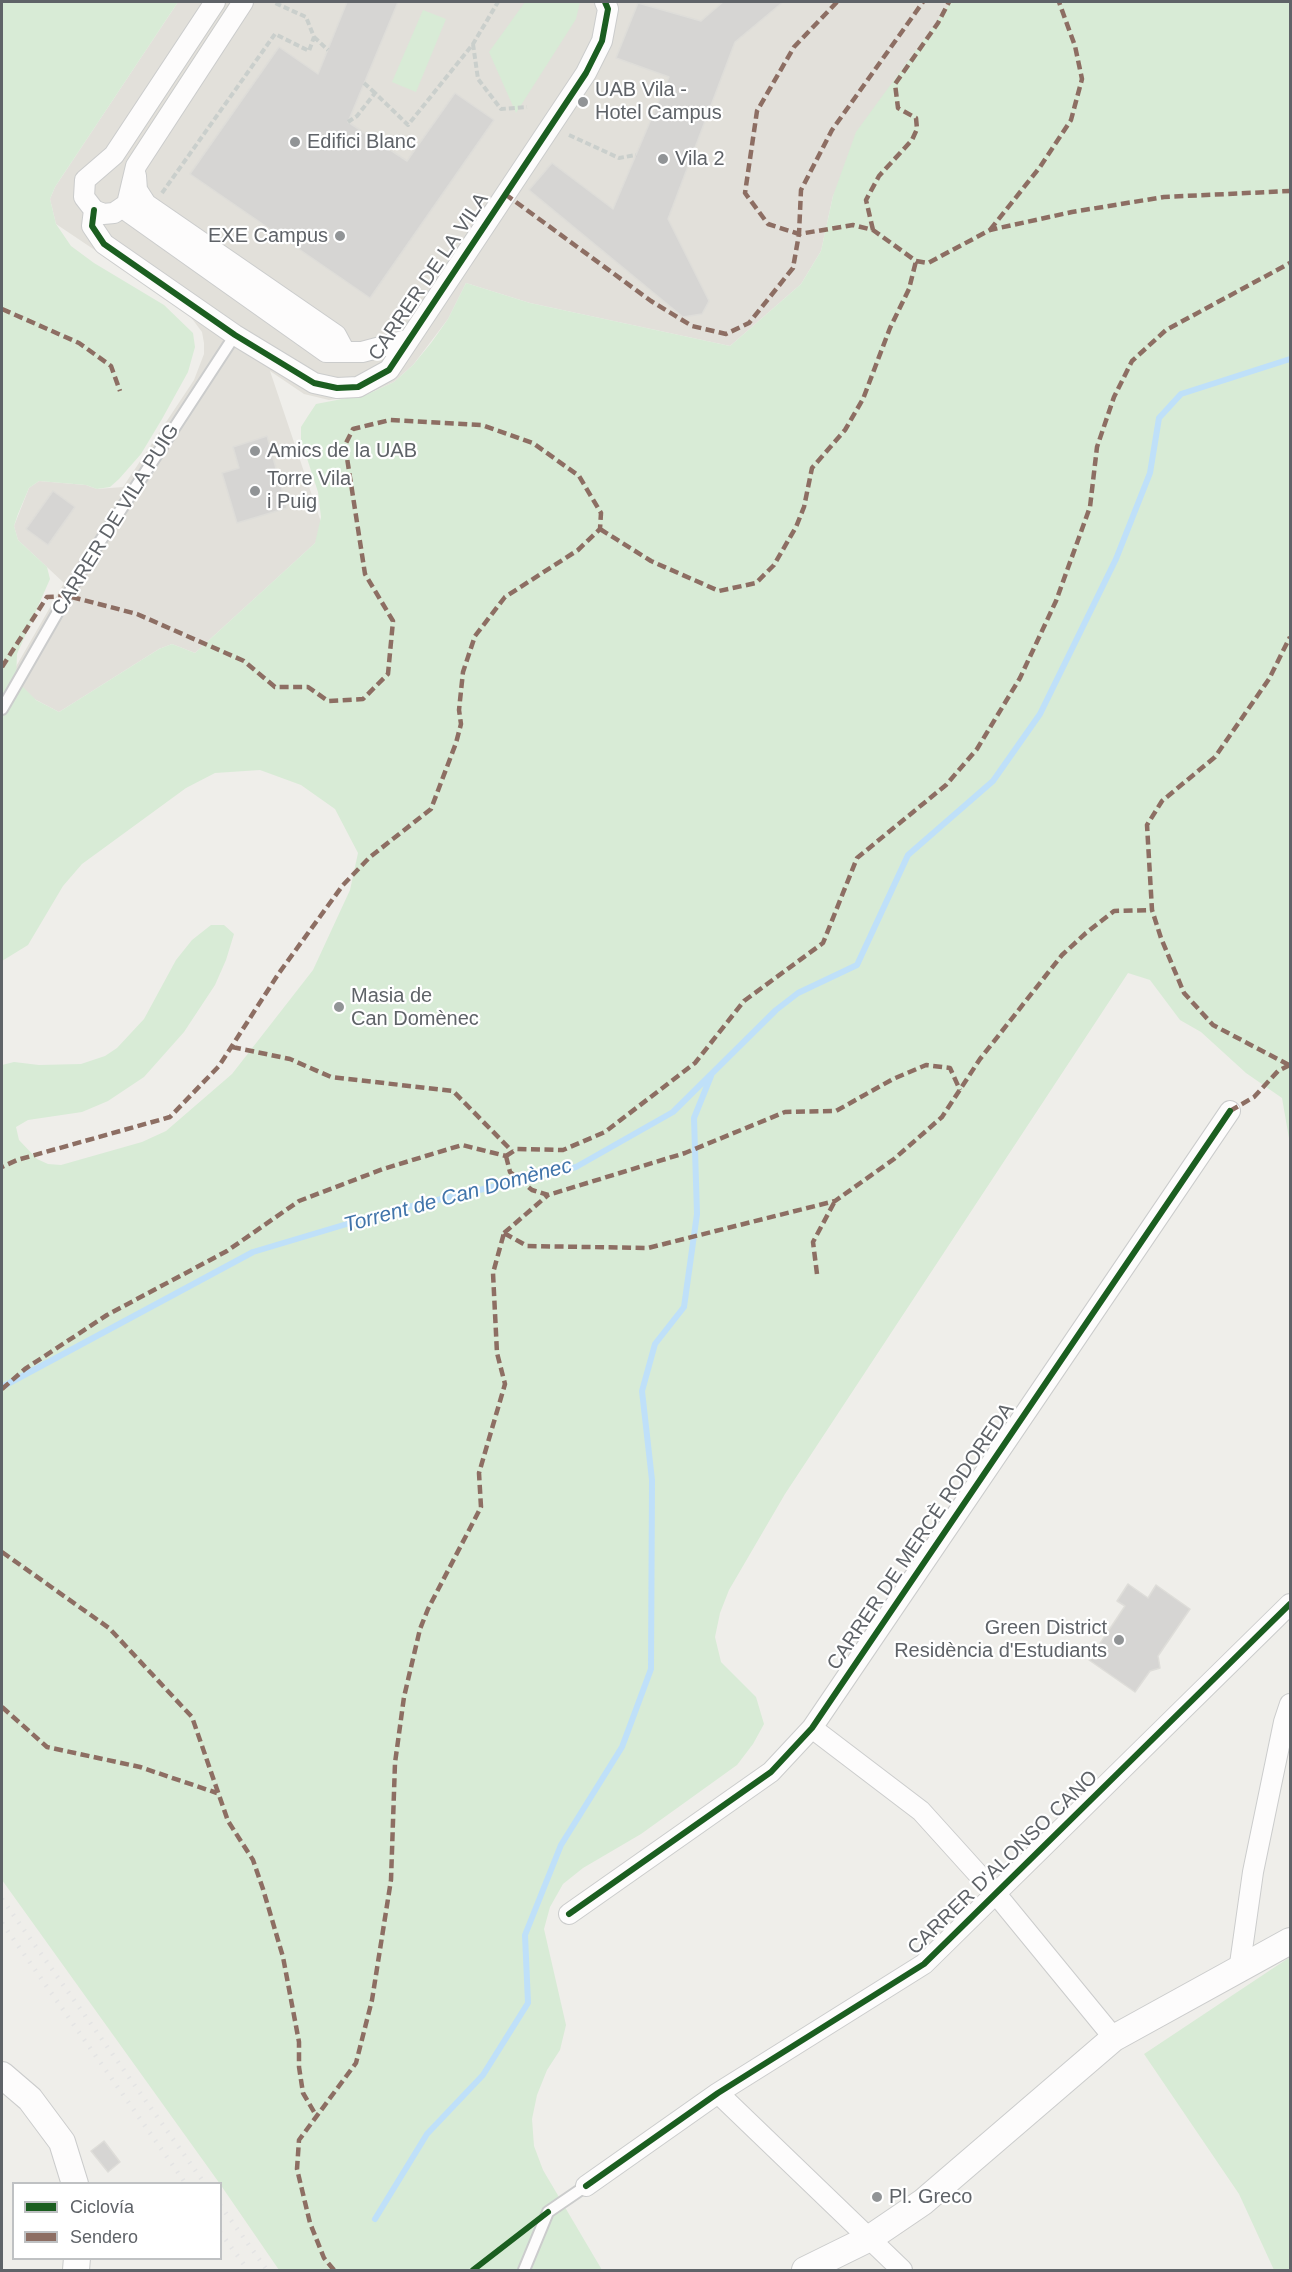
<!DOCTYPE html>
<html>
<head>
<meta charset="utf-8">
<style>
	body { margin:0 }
	#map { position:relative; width:1292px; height:2272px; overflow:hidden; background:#efeeea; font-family:Arial,sans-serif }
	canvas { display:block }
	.frame { position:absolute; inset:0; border:3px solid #5f6368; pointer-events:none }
	.legend { position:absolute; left:12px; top:2182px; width:210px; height:78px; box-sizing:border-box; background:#fff; border:2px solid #bfc1c3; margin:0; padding:8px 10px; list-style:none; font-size:18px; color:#5f6368 }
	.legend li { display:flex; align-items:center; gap:12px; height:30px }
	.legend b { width:30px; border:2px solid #bfc1c3 }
</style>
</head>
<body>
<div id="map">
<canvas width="1292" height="2272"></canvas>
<div class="frame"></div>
<ul class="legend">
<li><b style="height:8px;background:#1b5e20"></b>Ciclovía</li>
<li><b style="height:8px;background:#8d6e63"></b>Sendero</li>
</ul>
</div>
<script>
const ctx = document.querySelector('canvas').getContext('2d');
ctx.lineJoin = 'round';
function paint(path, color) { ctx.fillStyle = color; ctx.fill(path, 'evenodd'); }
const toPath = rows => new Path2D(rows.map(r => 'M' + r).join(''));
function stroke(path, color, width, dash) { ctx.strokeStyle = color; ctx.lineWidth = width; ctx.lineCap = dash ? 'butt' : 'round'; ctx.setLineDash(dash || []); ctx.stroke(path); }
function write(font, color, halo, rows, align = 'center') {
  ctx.font = font + ' Arial,sans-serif'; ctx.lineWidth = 4.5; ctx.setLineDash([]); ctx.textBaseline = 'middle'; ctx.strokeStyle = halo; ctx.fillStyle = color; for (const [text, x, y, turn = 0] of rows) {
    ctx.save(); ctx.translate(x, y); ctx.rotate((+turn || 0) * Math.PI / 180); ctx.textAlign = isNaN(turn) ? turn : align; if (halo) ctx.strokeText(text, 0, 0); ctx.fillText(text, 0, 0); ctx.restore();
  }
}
const education = toPath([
	[178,2,951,2,899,74,833,196,821,251,801,284,730,346,530,303,466,283,448,319,413,365,394,382,368,394,329,400,304,394,270,371,325,534,195,653,172,644,159,649,59,712,6,684,64,583,18,540,14,526,29,488,39,481,86,485,97,489,123,487,194,380,204,354,204,343,202,332,187,312,56,224,50,199,55,187]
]);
const green = toPath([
	[2,2,178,2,55,187,50,199,56,224,71,246,94,263,164,305,193,333,195,347,188,372,162,419,141,454,119,479,110,487,97,489,86,485,39,481,29,488,18,514,14,526,18,540,47,567,50,579,17,654,16,680,36,700,59,712,159,649,172,644,195,653,315,543,321,517,318,492,301,440,301,427,308,416,316,404,368,394,394,382,413,365,431,343,448,319,466,283,530,303,730,346,801,284,821,251,833,196,856,132,951,2,1290,2,1290,1144,1282,1098,1246,1073,1201,1032,1180,1020,1150,980,1128,973,785,1494,729,1590,720,1613,715,1637,721,1662,756,1697,764,1724,753,1744,737,1765,641,1834,583,1868,563,1884,550,1907,544,1929,566,2025,560,2050,547,2070,537,2095,532,2119,534,2146,543,2170,602,2270,279,2270,220,2184,2,1880,2,1065,14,1062,39,1065,81,1064,105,1056,117,1048,144,1019,176,960,192,940,211,925,224,925,234,934,226,960,215,985,184,1032,144,1077,108,1101,82,1112,28,1120,16,1127,19,1140,37,1159,48,1164,61,1165,142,1142,166,1131,232,1074,313,970,350,890,358,853,335,809,301,785,260,770,215,773,186,788,82,864,63,886,28,945,2,961],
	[525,2,580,2,576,19,516,113,489,52],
	[423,10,446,19,416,92,392,82],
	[1290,1957,1290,2270,1274,2270,1239,2194,1144,2054]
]);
const stream = toPath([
	[2,1387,253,1252,387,1212,576,1167,673,1112,776,1010,798,993,857,965,908,855,993,781,1040,714,1116,559,1150,473,1159,418,1181,394,1290,359],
	[375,2219,427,2134,483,2075,528,2003,525,1935,561,1845,622,1747,651,1669,652,1480,642,1391,655,1344,684,1307,697,1214,694,1118,711,1076]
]);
const building = toPath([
	[347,2,398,2,348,122,407,161,455,93,494,120,370,298,190,174,279,47,318,74,347,2],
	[723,2,783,2,735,42,668,219,709,301,702,314,683,317,529,190,552,163,613,209,669,77,616,58,638,3,701,21,723,2],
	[267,436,287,508,237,523,222,473,239,468,233,447,267,436],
	[53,491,75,507,48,545,26,529,53,491],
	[1128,1584,1148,1598,1156,1585,1190,1609,1158,1656,1160,1668,1150,1671,1135,1692,1089,1660,1125,1606,1117,1601,1128,1584],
	[104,2141,120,2162,108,2172,91,2151,104,2141]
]);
const path = toPath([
	[314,37,328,50],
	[473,44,478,79,501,109,527,107],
	[364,83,375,93],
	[348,122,357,116,375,93,408,125,473,44,498,2],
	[569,135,619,158,636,155],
	[162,193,275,34,309,51,314,37,306,17,273,2]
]);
const service = toPath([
	[2,709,86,563,235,335],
	[524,2270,548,2212,586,2186]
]);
const minor = toPath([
	[215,2,114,155,85,180,84,197,94,210,103,214,114,213,127,204,136,166,243,2],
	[136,176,137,190,146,204,336,335,344,350],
	[123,208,326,352,362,352,407,340],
	[94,210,92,226,104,244,235,335,314,383,337,388,358,387,389,370,586,73,602,41,608,9,605,2],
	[812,1728,921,1811,996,1894,1114,2038],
	[569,1914,771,1772,812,1728,1230,1111],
	[1239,1971,1253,1872,1284,1722,1290,1704],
	[718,2093,902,2270],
	[586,2186,718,2093,924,1964,1290,1604]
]);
const tertiary = toPath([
	[2,2075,30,2099,62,2142,75,2184],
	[76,2270,77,2258],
	[805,2270,870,2238,923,2202,1114,2038,1290,1941]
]);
const rail = toPath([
	[2,1899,205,2184],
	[2,1923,186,2184],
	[220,2205,267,2270],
	[220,2232,248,2270]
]);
const quiet = toPath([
	[837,2,794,47,757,111,745,193,768,224,799,234,853,225,873,230,916,261,928,263,990,230,1072,212,1164,197,1290,191],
	[505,194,651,301,692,326,726,334,749,323,793,268,799,234,801,190,832,130,923,2],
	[873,230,866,200,879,176,912,140,917,129,916,118,898,108,895,84,938,23,949,2],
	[990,230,1040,167,1071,120,1082,79,1075,46,1059,2],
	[2,309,79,343,111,366,120,391],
	[600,529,651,561,719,591,756,583,774,565,796,527,804,507,812,468,845,430,863,399,890,328,909,289,916,261],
	[2,667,47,597,68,596,137,614,244,661,275,687,308,687,328,701,363,699,388,674,393,621,365,574,345,445,353,429,390,420,482,425,533,443,579,476,601,513,600,529,578,550,505,597,475,636,463,672,459,710,461,724,456,743,431,809,370,857,343,885,279,973,219,1066,170,1117,17,1160,2,1167],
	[232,1047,290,1059,331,1077,453,1091,512,1151],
	[1289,1065,1213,1025,1184,993,1161,938,1152,910,1147,825,1162,801,1215,757,1269,679,1290,637],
	[1230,1111,1254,1097,1278,1071,1290,1065],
	[506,1156,517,1149,563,1150,605,1132,695,1063,744,1001,823,943,857,858,946,785,977,749,1020,678,1056,601,1090,507,1097,447,1114,397,1132,361,1166,330,1290,263],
	[506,1156,510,1172,532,1190,548,1195,685,1153,785,1112,836,1111,893,1079,926,1065,950,1068,960,1090],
	[504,1233,527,1246,648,1248,835,1201,894,1159,942,1117,980,1059,1062,955,1086,933,1114,911,1152,910],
	[504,1233,548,1195],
	[817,1274,813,1242,835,1201],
	[2,1389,25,1369,107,1315,227,1251,299,1201,383,1169,462,1145,506,1156],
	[2,1552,109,1628,192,1717,228,1821,253,1860,263,1889,283,1957,299,2042,299,2067,303,2093,317,2117],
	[2,1707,47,1747,140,1767,217,1793],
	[334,2270,324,2258,310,2223,297,2169,299,2140,356,2063,372,2000,391,1880,395,1763,404,1697,420,1629,428,1609,481,1507,479,1473,505,1384,497,1353,493,1273,504,1233]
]);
const cycleway = toPath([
	[94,210,92,226,104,244,235,335,314,383,337,388,358,387,389,370,586,73,602,41,608,9,605,2],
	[569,1914,771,1772,812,1728,1230,1111],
	[586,2186,718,2093,924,1964,1290,1604],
	[473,2270,548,2212]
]);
const markers = [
	[583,102,6,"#919496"],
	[295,142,6,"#919496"],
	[663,159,6,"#919496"],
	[340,236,6,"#919496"],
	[255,451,6,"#919496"],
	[255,491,6,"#919496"],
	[339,1007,6,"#919496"],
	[1119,1640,6,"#919496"],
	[877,2197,6,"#919496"]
];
const poiNames = [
	["UAB Vila -",595,90],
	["Hotel Campus",595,113],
	["Edifici Blanc",307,142],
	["Vila 2",675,159],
	["EXE Campus",328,236,"right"],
	["Amics de la UAB",267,451],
	["Torre Vila",267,479],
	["i Puig",267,502],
	["Masia de",351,996],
	["Can Domènec",351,1019],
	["Green District",1107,1628,"right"],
	["Residència d'Estudiants",1107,1651,"right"],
	["Pl. Greco",889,2197]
];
const streetNames = [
	["CARRER DE LA VILA",429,277,-56],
	["CARRER DE VILA PUIG",116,520,-58],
	["CARRER DE MERCÈ RODOREDA",921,1537,-56],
	["CARRER D'ALONSO CANO",1003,1863,-44]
];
const waterNames = [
	["Torrent de Can Domènec",458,1196,-15]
];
paint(education, '#e2e0da');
paint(green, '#d8ebd6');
stroke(stream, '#bfe0f9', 6);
paint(building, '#d6d5d3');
stroke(building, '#deddd9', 1.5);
stroke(service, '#cbcccc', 14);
stroke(minor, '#cbcccc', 22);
stroke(tertiary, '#cbcccc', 28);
stroke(path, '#cacfcc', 4, [6, 3]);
stroke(service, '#fdfcfc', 10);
stroke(minor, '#fdfcfc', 20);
stroke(tertiary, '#fdfcfc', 26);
stroke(rail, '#e4e4e4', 4.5, [1.5, 8]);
stroke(quiet, '#8d6e63', 4.5, [9, 4.5]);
stroke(cycleway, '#1b5e20', 6);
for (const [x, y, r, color] of markers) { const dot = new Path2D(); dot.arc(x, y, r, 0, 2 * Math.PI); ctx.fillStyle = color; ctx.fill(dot); stroke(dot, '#fff', 2); }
write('20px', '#5f6368', '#fff', poiNames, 'left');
write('20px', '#5f6368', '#fff', streetNames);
write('italic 21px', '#4174aa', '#fff', waterNames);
</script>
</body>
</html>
